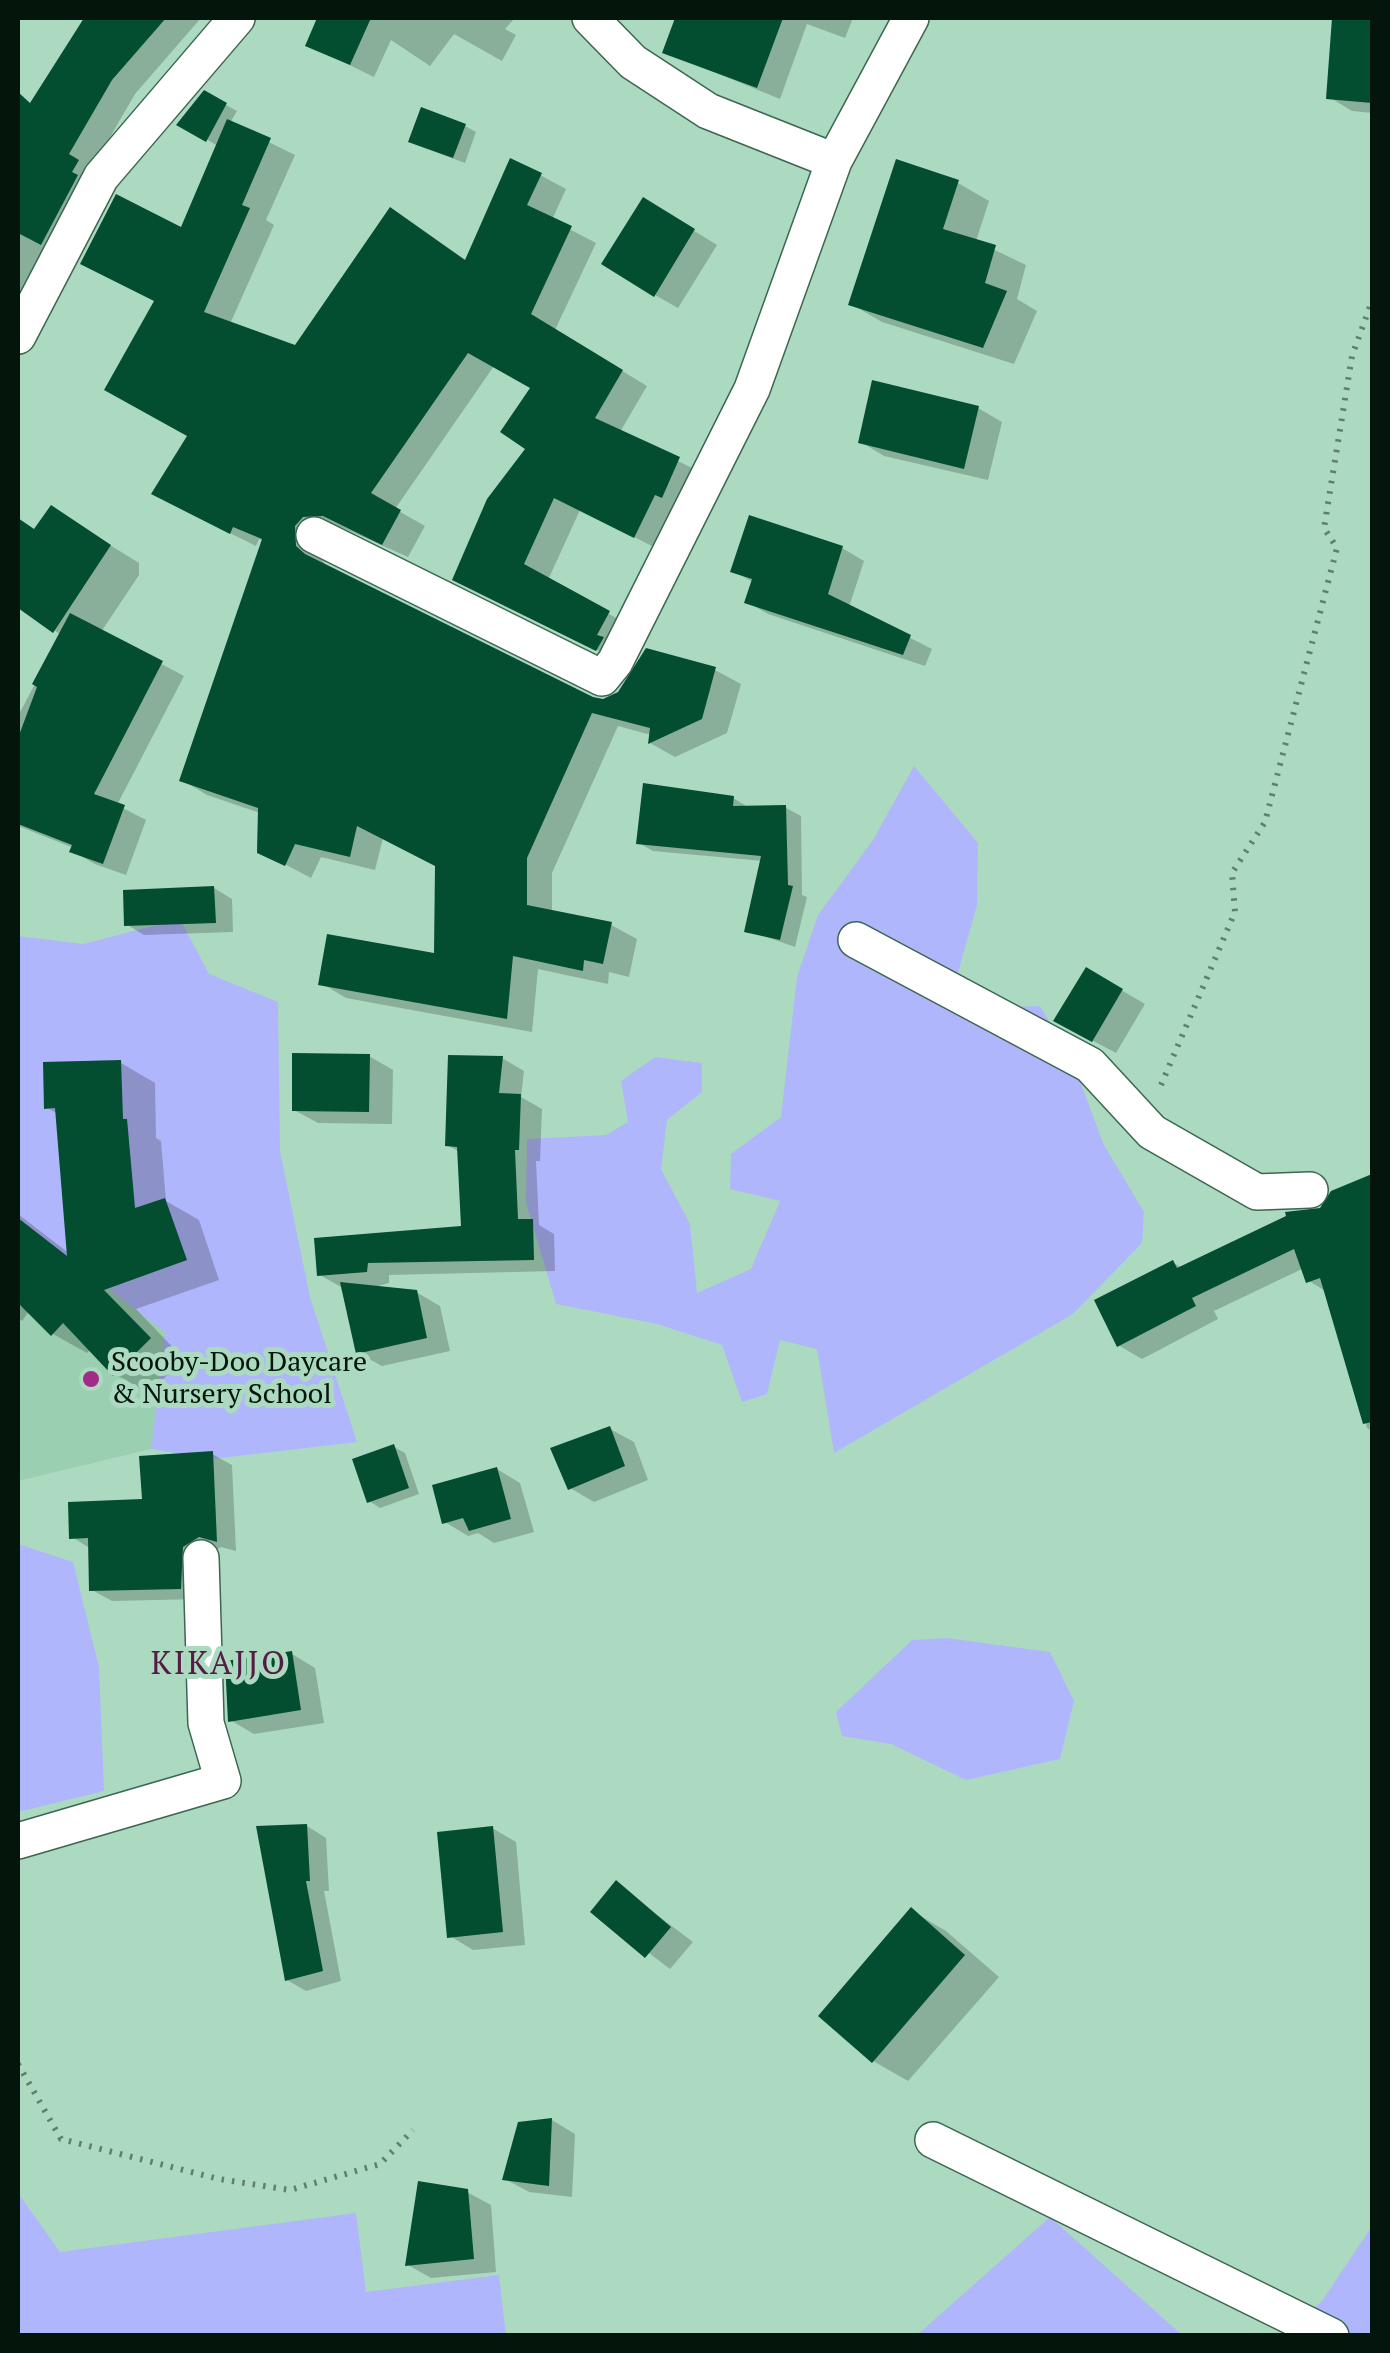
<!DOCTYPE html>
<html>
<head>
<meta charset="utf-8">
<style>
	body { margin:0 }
	#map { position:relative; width:1390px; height:2353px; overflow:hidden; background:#acdac0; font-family:"PT Serif",serif }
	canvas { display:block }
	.frame { position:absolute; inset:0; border:20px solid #04150c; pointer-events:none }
</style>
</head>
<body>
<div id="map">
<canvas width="1390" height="2353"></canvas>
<div class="frame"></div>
</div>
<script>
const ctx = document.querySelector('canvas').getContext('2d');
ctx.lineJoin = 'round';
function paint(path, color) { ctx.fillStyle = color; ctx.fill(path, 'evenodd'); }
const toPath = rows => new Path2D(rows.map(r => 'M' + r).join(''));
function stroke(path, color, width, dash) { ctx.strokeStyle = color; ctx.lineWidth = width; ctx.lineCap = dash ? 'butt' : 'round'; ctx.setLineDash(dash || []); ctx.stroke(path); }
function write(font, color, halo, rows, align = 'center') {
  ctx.font = font + ' "PT Serif",serif'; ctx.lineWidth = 10; ctx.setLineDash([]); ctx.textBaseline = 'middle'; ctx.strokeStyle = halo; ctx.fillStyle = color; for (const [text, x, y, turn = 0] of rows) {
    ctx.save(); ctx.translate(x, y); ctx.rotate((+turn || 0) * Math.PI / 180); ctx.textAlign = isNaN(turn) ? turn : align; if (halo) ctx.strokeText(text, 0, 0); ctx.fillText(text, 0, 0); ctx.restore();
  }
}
const built = toPath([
	[18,1185,180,1309,151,1449,18,1481]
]);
const green = toPath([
	[914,766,978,843,977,905,957,976,1007,1007,1040,1006,1072,1060,1104,1145,1144,1212,1142,1243,1073,1314,834,1453,817,1349,780,1340,767,1394,742,1402,722,1345,657,1324,556,1304,526,1202,527,1139,606,1135,628,1122,621,1081,655,1057,702,1063,702,1092,667,1120,661,1169,690,1224,697,1293,751,1269,780,1201,730,1189,731,1154,781,1117,797,977,818,915,873,840],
	[180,919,209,974,278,1002,280,1151,310,1297,357,1442,212,1459,151,1449,165,1332,18,1220,18,936,83,944],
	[18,1544,73,1562,99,1667,104,1791,18,1812],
	[947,1638,1050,1652,1074,1701,1060,1759,966,1780,891,1744,842,1736,836,1712,912,1640],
	[18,2193,60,2252,356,2213,366,2292,499,2275,506,2335,18,2335],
	[1050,2217,1182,2335,916,2336],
	[1372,2226,1372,2335,1283,2336,1322,2301]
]);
const shadow = toPath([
	[85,18,201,18,135,94,91,170,18,342,18,183,40,142],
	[320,18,515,18,505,29,516,35,502,61,454,34,430,66,391,40,374,77,308,45],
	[678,18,853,18,845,38,807,24,780,99,665,52],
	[1335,18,1372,21,1372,113,1352,111,1329,97],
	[204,93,237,111,230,123,295,155,266,220,274,225,230,324,296,348,391,210,467,261,540,175,566,189,552,220,596,243,555,330,647,386,620,432,704,474,660,550,580,510,548,580,634,628,623,663,480,593,529,449,533,387,494,366,395,509,425,526,408,557,341,527,320,539,318,554,328,568,593,700,603,702,620,694,647,651,715,670,741,684,727,733,675,757,650,743,651,735,618,726,552,873,552,912,611,925,637,939,629,977,609,972,608,984,538,969,532,1032,346,998,321,983,437,956,437,866,383,838,375,870,321,857,311,878,260,851,260,813,207,795,182,780,264,541,259,539,256,546,179,508,190,436,156,301,218,146,180,124],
	[465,126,476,132,465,163,422,147],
	[958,183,989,201,976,241,1026,265,1017,299,1037,311,1014,364,882,322,851,304],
	[667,214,717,245,678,308,655,295],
	[978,408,1002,422,988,480,884,456,861,442],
	[52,509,139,563,139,575,101,632,184,676,117,805,146,820,126,875,95,864,72,851,74,848,18,826,18,716,61,635,18,605,18,520,36,531],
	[751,518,842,548,864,561,849,607,932,649,925,666,768,614,747,602,753,582,733,571],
	[733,798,748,807,786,808,801,816,802,895,807,897,795,947,747,930,763,861,653,851,639,843],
	[214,888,232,899,233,932,144,935,126,924],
	[1087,970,1145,1004,1116,1053,1080,1034],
	[369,1056,393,1070,392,1124,318,1123,294,1110],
	[502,1058,524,1071,521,1097,542,1109,540,1161,536,1161,539,1225,554,1234,555,1271,389,1275,389,1283,371,1288,416,1292,440,1306,450,1351,382,1366,358,1353,341,1287,320,1275,464,1228,460,1152,447,1145],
	[121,1063,155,1083,156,1138,161,1141,166,1201,199,1220,219,1280,136,1309,184,1359,149,1393,115,1374,91,1349,87,1353,53,1334,29,1311,22,1321,18,1318,18,1214,70,1254,58,1114,46,1107],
	[1372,1176,1372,1280,1345,1290,1372,1295,1372,1431,1367,1428,1327,1292,1309,1281,1304,1268,1214,1311,1218,1319,1142,1359,1118,1345,1173,1263,1183,1268,1322,1211,1333,1193],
	[610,1429,634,1442,648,1480,594,1502,570,1488],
	[394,1447,405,1453,419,1494,380,1508,369,1501],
	[212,1454,232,1465,236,1551,221,1547,202,1558,200,1599,112,1601,92,1590,91,1549,72,1537,145,1502],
	[497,1469,520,1483,534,1532,494,1543,478,1533,468,1536,445,1522],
	[292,1654,315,1668,324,1723,254,1734,230,1720],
	[307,1826,326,1838,329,1891,324,1891,341,1981,306,1991,287,1980],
	[492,1828,516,1842,525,1945,473,1950,450,1936],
	[616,1884,693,1942,670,1969,594,1911],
	[912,1911,946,1931,999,1977,908,2081,873,2061],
	[552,2120,575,2134,572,2197,529,2192,505,2179],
	[467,2192,491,2205,496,2272,431,2278,408,2265]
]);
const building = toPath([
	[84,18,166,18,112,80,69,154,79,160,72,172,78,175,41,245,18,233,18,92,30,103],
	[317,18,371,18,350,65,305,46],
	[675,18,783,18,757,88,662,53],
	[1332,18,1372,18,1372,103,1326,99],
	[204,90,227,103,206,142,176,125],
	[421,107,466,124,453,158,408,142],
	[227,119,271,138,242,205,250,208,204,312,295,345,390,207,465,260,510,158,542,173,527,205,572,226,531,314,623,370,595,418,680,457,662,498,655,495,634,538,554,498,524,564,610,611,597,635,604,637,596,651,452,580,487,499,525,449,500,432,530,388,468,353,371,493,401,510,382,545,323,516,303,517,295,526,296,546,305,554,593,697,603,699,618,692,646,648,716,667,702,719,648,744,650,728,592,713,527,858,527,905,612,922,603,964,584,960,583,971,513,956,507,1019,318,985,327,934,434,953,435,866,357,826,350,857,295,844,285,866,257,853,258,808,179,781,262,539,233,527,230,534,151,494,187,436,104,390,154,301,80,264,116,194,181,227],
	[896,159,959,180,943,229,996,245,985,283,1007,291,983,348,848,305],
	[643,197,695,229,654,297,601,264],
	[872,380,979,406,964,469,858,443],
	[51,505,111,545,53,633,18,608,18,518,34,529],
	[749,515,843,546,828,594,911,635,903,655,744,603,752,579,730,572],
	[70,613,163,661,94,794,125,805,103,864,69,852,72,845,18,824,18,738,37,687,32,684],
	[643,783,734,796,733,806,786,805,788,885,793,886,780,940,744,932,761,856,636,844],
	[214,886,216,923,124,926,123,890],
	[1086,967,1123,989,1092,1042,1053,1021],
	[292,1053,370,1054,369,1112,292,1111],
	[448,1055,503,1056,499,1093,521,1094,519,1150,515,1150,518,1219,533,1219,534,1260,368,1263,367,1272,317,1276,314,1238,461,1226,457,1147,445,1146],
	[121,1060,123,1119,127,1119,135,1208,165,1198,187,1260,104,1290,151,1338,113,1376,63,1323,51,1336,18,1303,18,1218,67,1256,55,1108,44,1109,43,1062],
	[1372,1174,1372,1422,1363,1424,1320,1278,1306,1283,1294,1249,1192,1298,1196,1306,1117,1347,1094,1300,1173,1260,1177,1268,1286,1216,1285,1212,1320,1208,1331,1191],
	[340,1282,417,1290,427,1338,356,1354],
	[610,1426,625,1466,568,1490,550,1448],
	[394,1444,409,1488,367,1503,352,1459],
	[213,1451,217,1542,199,1537,183,1547,181,1589,89,1591,88,1538,69,1539,68,1502,142,1499,139,1456],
	[497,1467,511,1519,469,1531,463,1518,442,1524,432,1485],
	[292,1651,301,1710,228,1722,225,1661],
	[307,1824,310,1881,306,1881,323,1971,285,1981,256,1826],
	[493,1826,503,1932,447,1938,437,1832],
	[616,1880,671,1927,645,1958,590,1912],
	[911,1907,965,1955,872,2063,818,2016],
	[552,2118,549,2186,502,2180,518,2122],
	[418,2181,468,2189,474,2259,405,2266]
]);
const path = toPath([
	[1161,1085,1235,912,1232,873,1265,822,1337,548,1324,528,1352,356,1372,301],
	[18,2064,61,2139,219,2179,290,2190,380,2164,413,2130]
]);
const minor = toPath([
	[590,18,633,62,708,111,834,161],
	[18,336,101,177,237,18],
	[314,535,602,678,615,662,752,389,834,161,911,18],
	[856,940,1090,1065,1152,1132,1257,1192,1310,1190],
	[18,1841,223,1781,206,1723,201,1558],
	[933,2140,1331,2336]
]);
const markers = [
	[91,1379,10,"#a22c85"]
];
const poiNames = [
	["Scooby-Doo Daycare",111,1363],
	["& Nursery School",111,1395]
];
const quarterNames = [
	["KIKAJJO",219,1665]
];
paint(built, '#9bcfb2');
paint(green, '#b0b6fb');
paint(shadow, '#0003');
paint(building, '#034d30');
stroke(minor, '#3c6650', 38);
stroke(path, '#5f806e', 6, [2.5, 8]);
stroke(minor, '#fff', 35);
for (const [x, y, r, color] of markers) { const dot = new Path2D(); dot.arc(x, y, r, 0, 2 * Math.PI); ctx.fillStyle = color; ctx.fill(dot); stroke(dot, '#acdac0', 4); }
write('28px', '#04150c', '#acdac0', poiNames, 'left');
ctx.letterSpacing = '2.5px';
write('32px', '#541b45', '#acdac0', quarterNames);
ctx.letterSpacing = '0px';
</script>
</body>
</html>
